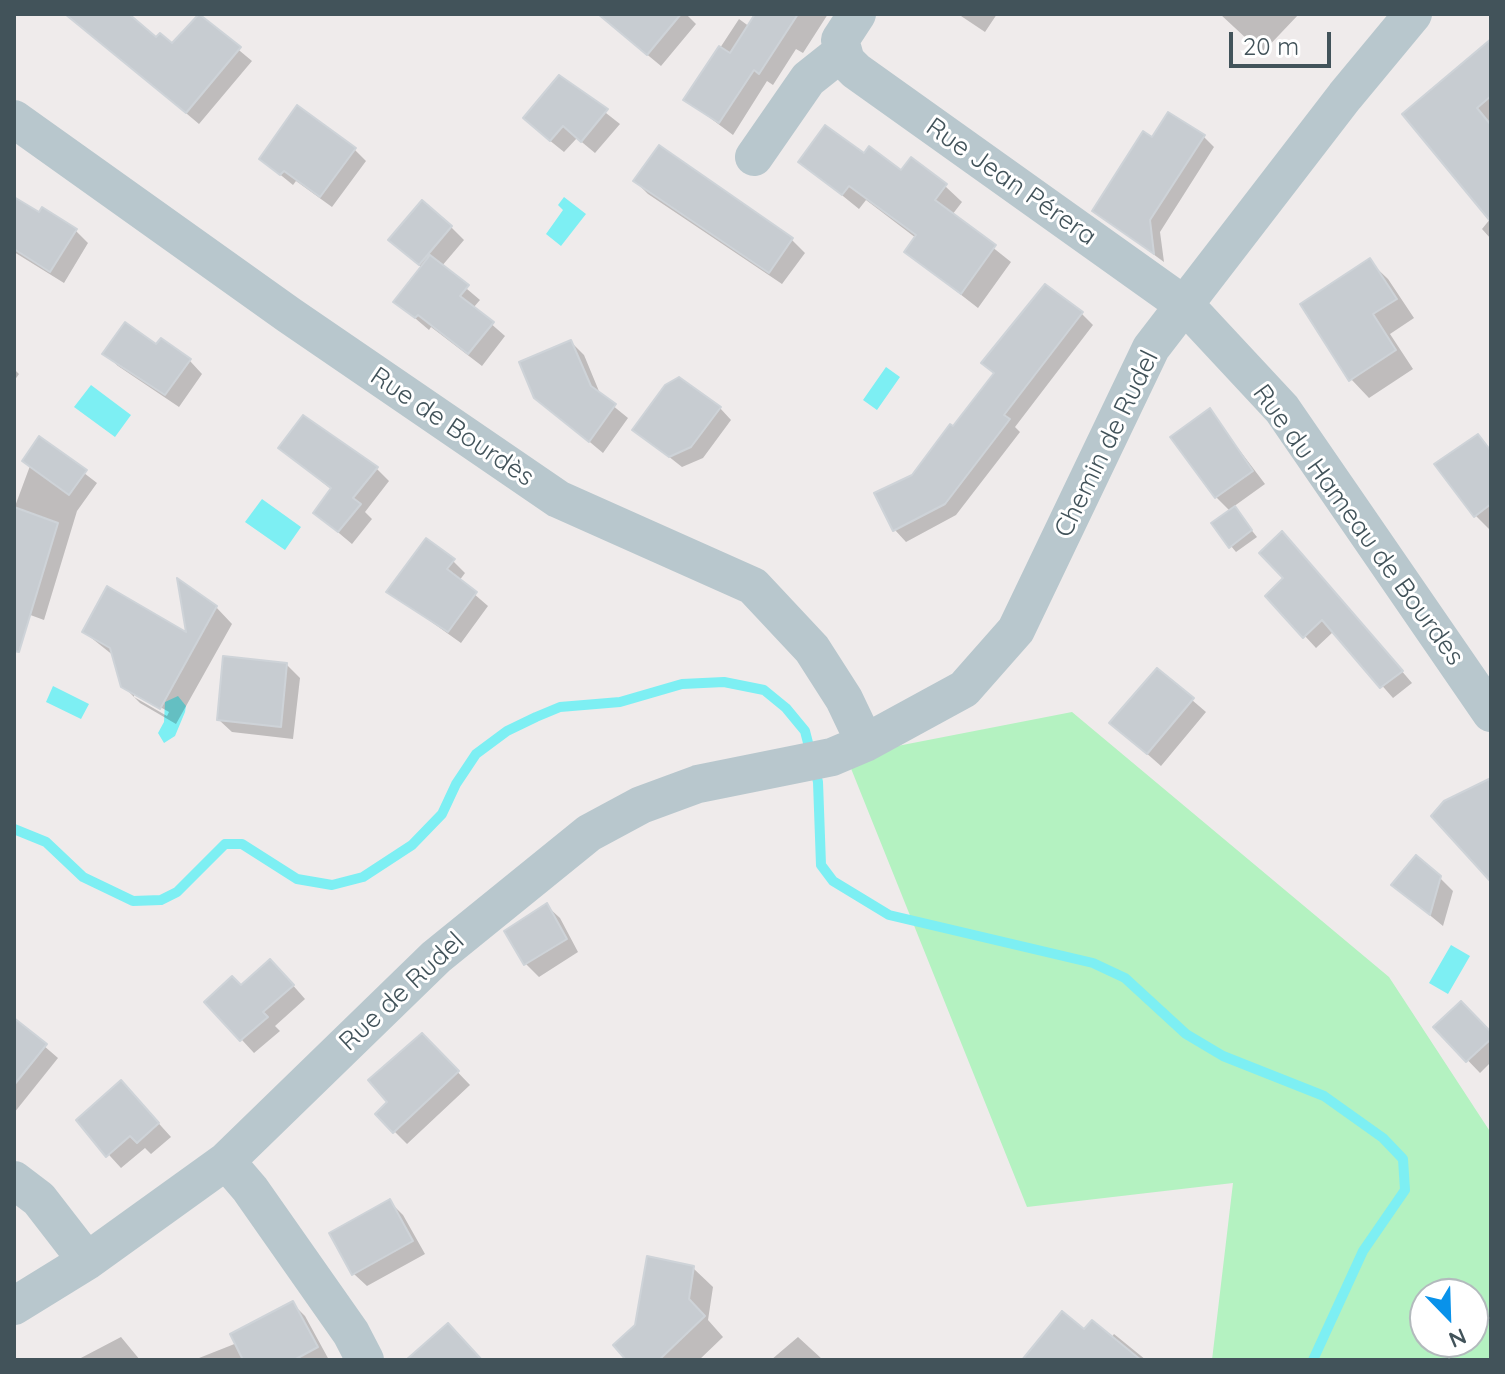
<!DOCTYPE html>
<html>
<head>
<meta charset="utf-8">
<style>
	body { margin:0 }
	#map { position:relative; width:1505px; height:1374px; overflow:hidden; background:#efebeb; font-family:Quicksand,sans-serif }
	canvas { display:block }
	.frame { position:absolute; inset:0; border:16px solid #42535a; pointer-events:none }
	.north { position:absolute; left:1409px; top:1278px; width:80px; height:80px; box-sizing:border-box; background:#fff; border:2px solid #b3babd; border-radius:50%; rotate:157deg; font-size:22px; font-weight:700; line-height:32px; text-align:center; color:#42535a }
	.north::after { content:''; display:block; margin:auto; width:28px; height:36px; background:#0992ea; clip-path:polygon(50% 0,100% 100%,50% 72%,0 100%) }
	.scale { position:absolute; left:1229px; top:32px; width:102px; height:36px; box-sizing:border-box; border:4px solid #42535a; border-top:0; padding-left:10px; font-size:24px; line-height:28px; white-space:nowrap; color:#42535a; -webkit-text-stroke:6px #fff; paint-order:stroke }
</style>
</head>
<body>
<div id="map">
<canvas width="1505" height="1374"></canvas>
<div class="frame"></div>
<div class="north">N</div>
<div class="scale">20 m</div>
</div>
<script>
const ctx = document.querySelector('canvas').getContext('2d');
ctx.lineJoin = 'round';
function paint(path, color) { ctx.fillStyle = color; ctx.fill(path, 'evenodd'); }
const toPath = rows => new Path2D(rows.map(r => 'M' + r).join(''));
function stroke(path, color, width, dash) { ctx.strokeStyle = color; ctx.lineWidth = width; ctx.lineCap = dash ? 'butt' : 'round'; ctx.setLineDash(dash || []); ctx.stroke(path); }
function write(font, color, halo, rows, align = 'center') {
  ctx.font = font + ' Quicksand,sans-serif'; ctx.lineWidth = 6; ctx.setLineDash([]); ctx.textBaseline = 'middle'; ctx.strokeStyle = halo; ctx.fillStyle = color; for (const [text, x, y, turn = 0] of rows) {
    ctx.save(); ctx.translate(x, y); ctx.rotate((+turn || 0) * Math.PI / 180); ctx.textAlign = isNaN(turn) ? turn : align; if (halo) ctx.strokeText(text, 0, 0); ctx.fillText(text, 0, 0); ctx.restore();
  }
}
const green = toPath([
	[1072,712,1389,977,1491,1133,1491,1360,1212,1360,1233,1183,1027,1207,846,756],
	[1425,1294,1473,1294,1473,1342,1425,1342]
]);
const water = toPath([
	[564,197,586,214,561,246,546,234,563,210,558,205],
	[886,367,900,377,877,410,863,400],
	[91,385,131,415,115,437,74,407],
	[262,499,301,527,285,550,245,522],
	[53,686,89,704,81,719,46,702],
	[178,696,186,706,185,712,175,736,164,743,158,733,164,722,165,702],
	[1451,945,1470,956,1448,994,1429,983]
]);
const shadow = toPath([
	[68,14,125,14,156,40,173,46,198,16,252,61,199,124],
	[613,14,686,14,696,24,661,66,621,33],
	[758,14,828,14,803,53,796,49,773,85,767,81,733,135,686,100,739,19,750,27],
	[958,14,997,14,985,32],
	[1220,14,1299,14,1262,53],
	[1491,58,1491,239,1482,229,1491,218,1404,114],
	[560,77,620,124,595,153,577,138,564,152,538,131],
	[1203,136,1214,147,1160,232,1164,262,1094,211,1152,140],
	[659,148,792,240,805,253,782,284,648,194,635,181],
	[354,149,366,161,332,207,296,181,293,185,261,159],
	[864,156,945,186,962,202,952,215,1011,262,978,308,906,252,916,238,866,200,859,209,801,162],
	[14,199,75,230,88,243,64,283,14,252],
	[451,227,464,240,441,267,480,300,473,308,505,336,482,366,431,327,429,330,396,302,422,268,391,240],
	[1369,261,1388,279,1414,318,1390,334,1413,369,1369,398,1351,379],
	[1082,314,1093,325,1015,427,1020,432,956,515,906,542,895,530,877,494,913,476,995,374,984,363],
	[571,342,584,355,601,396,628,418,603,453,536,397],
	[157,347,190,361,202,374,179,407,118,366,105,354],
	[14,369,19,374,14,381],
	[720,408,731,420,703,458,682,467,635,430],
	[1210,411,1265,484,1233,507,1257,537,1236,552,1231,546,1231,512,1216,497],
	[1477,437,1491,451,1491,531,1475,515],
	[40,439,97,483,77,511,44,620,14,609,14,509],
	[280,448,376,468,389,481,365,512,372,519,352,544,315,513,332,490],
	[1294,545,1412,683,1393,698,1334,631,1316,648,1305,636,1286,579],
	[453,561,465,573,459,581,488,606,461,643,388,591],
	[216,607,232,624,176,724,140,703,123,686,114,656,84,632,189,636],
	[134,692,169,712,167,716,134,697],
	[287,665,300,678,293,739,232,732,219,720],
	[1157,670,1206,712,1161,766,1112,723],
	[1440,878,1453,891,1443,926,1393,885],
	[547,906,560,918,578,952,539,977,526,964,507,932],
	[283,974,305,999,275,1026,280,1031,254,1053,207,1002],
	[14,1020,58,1058,14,1113],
	[1436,1027,1491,1034,1491,1062,1480,1073],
	[422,1035,470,1085,407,1144,377,1114,390,1102],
	[134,1096,171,1137,151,1154,145,1148,121,1168,78,1121],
	[390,1202,403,1215,425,1254,367,1286,354,1274],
	[693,1268,713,1287,708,1320,723,1337,699,1360,629,1360],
	[292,1303,305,1316,329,1360,194,1360,237,1343],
	[1085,1332,1111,1338,1114,1334,1146,1360,1034,1360],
	[121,1337,140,1360,80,1360,79,1359],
	[798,1337,823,1360,771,1360]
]);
const stream = toPath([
	[14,829,46,842,83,877,133,901,161,900,177,892,225,844,242,844,297,879,332,885,363,877,412,845,442,814,456,784,476,754,507,731,536,717,560,707,620,702,682,684,724,682,764,690,786,708,805,731,818,782,821,865,833,881,889,915,1093,963,1125,978,1186,1034,1223,1056,1324,1096,1383,1138,1403,1159,1405,1190,1363,1251,1313,1360]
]);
const building = toPath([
	[65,14,129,14,156,37,160,33,172,43,199,14,241,47,186,113,65,14],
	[598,14,681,14,647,55,598,14],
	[755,14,798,14,759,74,754,70,719,123,683,100,719,46,730,53,755,14],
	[1491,39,1491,96,1477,108,1491,125,1491,222,1402,114,1491,39],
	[559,75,608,109,581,142,563,126,550,141,523,118,559,75],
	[297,105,356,148,320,197,284,171,280,175,259,159,297,105],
	[1168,112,1205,135,1150,220,1154,254,1092,211,1143,131,1152,137,1168,112],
	[825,125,864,153,869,146,901,170,911,157,947,184,935,200,996,245,961,294,904,252,916,235,849,186,842,195,798,162,825,125],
	[659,145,793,238,769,273,633,181,659,145],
	[14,197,39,212,42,207,77,229,50,272,14,249,14,197],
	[422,200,452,226,419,265,388,240,422,200],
	[430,255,469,285,460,296,494,322,468,354,418,315,415,318,393,302,430,255],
	[1370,258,1397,299,1373,314,1396,350,1349,381,1300,304,1370,258],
	[1045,284,1083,312,1004,415,1010,419,945,504,893,531,874,493,912,475,950,424,953,426,994,373,981,363,1045,284],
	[125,322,156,344,161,338,191,359,165,395,102,354,125,322],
	[571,340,591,386,616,404,589,442,534,398,519,362,571,340],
	[679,377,721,407,691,447,669,457,632,430,665,385,679,377],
	[1210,408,1253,471,1215,498,1170,437,1210,408],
	[303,415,378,467,353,498,361,504,338,532,313,513,331,488,278,448,303,415],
	[1478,434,1491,451,1491,504,1474,517,1434,464,1478,434],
	[39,436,87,470,69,495,22,461,39,436],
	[1235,506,1252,530,1229,548,1211,523,1235,506],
	[14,507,58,523,19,652,14,651,14,507],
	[1282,531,1403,671,1380,688,1322,620,1303,638,1265,596,1283,578,1259,553,1282,531],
	[426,538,455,559,447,569,477,592,448,632,386,592,426,538],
	[177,578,217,606,160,709,121,687,110,648,82,632,107,586,186,632,177,578],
	[223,656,287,663,281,727,217,720,223,656],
	[1157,668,1194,698,1147,754,1109,723,1157,668],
	[1491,778,1491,882,1431,816,1444,801,1491,778],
	[1416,855,1441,876,1430,915,1391,885,1416,855],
	[547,903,567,939,524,965,504,931,547,903],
	[270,959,294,985,263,1012,268,1017,240,1041,204,1002,232,976,241,985,270,959],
	[1461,1001,1491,1032,1491,1039,1466,1062,1433,1027,1461,1001],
	[14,1018,47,1044,14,1085,14,1018],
	[422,1033,459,1071,393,1133,375,1114,387,1102,368,1080,422,1033],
	[121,1080,159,1123,137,1143,130,1136,106,1157,76,1120,121,1080],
	[390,1199,413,1241,352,1275,329,1233,390,1199],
	[647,1256,694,1266,689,1299,705,1316,659,1360,626,1360,613,1345,635,1325,647,1256],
	[293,1301,318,1347,294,1360,243,1360,230,1334,293,1301],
	[1062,1311,1084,1329,1092,1320,1141,1360,1022,1360,1062,1311],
	[448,1323,482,1360,406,1360,448,1323]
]);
const minor = toPath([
	[857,14,840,40,846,61,856,71,1187,307,1282,409,1491,713],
	[14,119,289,315,558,499,753,586,812,649,844,699,865,743],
	[754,157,808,79,842,52],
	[226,1161,250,1189,351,1333,365,1360],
	[14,1180,39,1199,87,1261],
	[14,1306,87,1261,226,1161,436,957,589,833,641,805,698,784,832,757,865,743,964,689,1016,630,1151,348,1345,96,1413,14]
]);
const streetNames = [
	["Rue Jean Pérera",1011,182,35],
	["Rue de Bourdès",452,427,34],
	["Chemin de Rudel",1107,444,-64],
	["Rue du Hameau de Bourdes",1358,525,54],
	["Rue de Rudel",402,992,-43]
];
paint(green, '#b4f2c1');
paint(water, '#7deff3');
paint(shadow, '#0003');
stroke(stream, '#7deff3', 10);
paint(building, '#c7ccd1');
stroke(building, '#ced3d8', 2);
stroke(minor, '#b8c7cd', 38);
write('26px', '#42535a', '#fff', streetNames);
</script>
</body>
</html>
